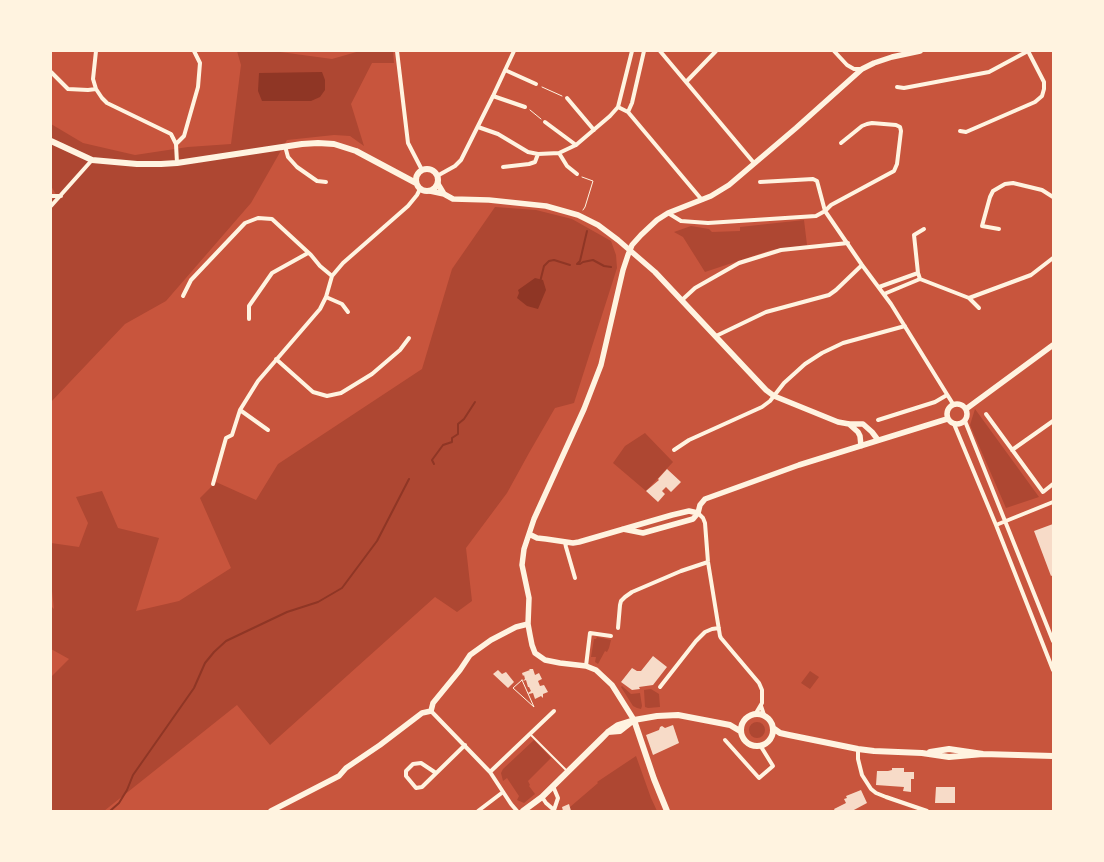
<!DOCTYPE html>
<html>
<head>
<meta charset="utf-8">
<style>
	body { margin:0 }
	#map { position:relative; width:1104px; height:862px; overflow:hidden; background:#c8553d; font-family:Lato,sans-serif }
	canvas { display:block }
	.frame { position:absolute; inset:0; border:52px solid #fff3e0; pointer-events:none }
</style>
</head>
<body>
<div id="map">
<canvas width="1104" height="862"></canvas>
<div class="frame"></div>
</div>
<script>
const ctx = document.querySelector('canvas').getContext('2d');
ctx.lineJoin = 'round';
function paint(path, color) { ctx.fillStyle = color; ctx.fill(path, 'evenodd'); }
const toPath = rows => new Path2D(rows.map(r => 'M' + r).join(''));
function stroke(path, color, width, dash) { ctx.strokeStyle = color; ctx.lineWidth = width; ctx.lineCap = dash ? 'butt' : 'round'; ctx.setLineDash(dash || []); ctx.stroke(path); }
const green = toPath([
	[237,51,273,51,332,59,360,51,393,51,394,63,372,63,351,104,364,146,350,136,334,135,287,140,251,203,166,301,125,324,51,402,51,200,57,196,51,186,51,124,83,143,135,155,188,147,231,144,241,65],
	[495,207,536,210,572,219,611,241,616,255,617,268,574,403,555,408,529,453,507,493,466,548,472,601,457,612,435,597,270,745,237,705,104,811,51,811,51,677,69,659,51,649,51,606,54,609,51,582,51,543,79,547,88,523,76,497,102,491,118,528,159,538,136,611,179,601,231,568,200,498,216,482,256,500,278,464,422,369,452,269],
	[804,220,807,245,771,250,705,272,683,237,674,232,691,226,709,229,712,232,740,231,740,227],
	[975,409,1039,497,1006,508,970,425],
	[645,433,673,462,646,491,613,463,625,446],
	[597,637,611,640,609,648,607,652,605,651,598,664,595,662,596,657,591,657,594,639,596,639],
	[810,671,819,677,810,689,801,683],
	[622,686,631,694,640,693,642,706,641,709,637,708,633,706,621,687],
	[651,689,659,694,660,707,648,708,645,707,644,690],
	'749 730a8 8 0 1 1 16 0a8 8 0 1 1-16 0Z',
	[534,740,551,758,528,781,530,785,529,786,535,794,524,803,517,800,519,796,507,778,503,781,501,773,503,769],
	[636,756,651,798,657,811,571,811,570,807,598,783,597,782]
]);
const water = toPath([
	[322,72,325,80,325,90,320,97,311,101,262,101,258,91,259,73],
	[535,278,543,280,546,290,538,309,527,306,517,298,519,293,518,290]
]);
const stream = toPath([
	[577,264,580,264,583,262,593,260,604,266,611,267],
	[577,264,580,261,587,231],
	[540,282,544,266,549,261,554,260,570,265],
	[434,464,432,460,443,445,452,442,452,438,458,434,458,424,464,419,475,402],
	[110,811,119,803,127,790,133,775,194,688,205,663,214,652,226,641,287,612,318,602,342,588,377,541,409,479]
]);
const building = toPath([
	[667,469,681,482,671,492,666,487,662,491,665,494,658,502,646,491,659,480,658,479],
	[1053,524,1053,575,1051,576,1034,531],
	[653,656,667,667,653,685,639,687,640,689,632,690,621,682,632,668,637,671,641,671],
	[529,669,533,669,535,675,539,673,542,679,538,681,540,686,544,685,548,692,543,694,543,698,541,696,535,699,533,693,529,694,528,693,531,691,529,687,528,687,526,680,523,681,525,679,524,675,523,676,522,673,530,670],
	[498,670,502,674,506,672,514,682,508,688,493,674],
	[673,725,679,743,653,755,646,735,659,730,660,727,662,726,665,728],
	[892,768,904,768,904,772,914,772,914,779,911,779,911,792,903,791,904,787,876,785,877,771,888,771,892,770],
	[936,787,955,787,955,803,935,803],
	[861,790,867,803,852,811,835,811,834,809,846,803,844,799,847,798,846,796],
	[569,804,571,811,563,811,562,807]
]);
const path = toPath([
	[542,87,562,96],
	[530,110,541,119],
	[582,177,593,181,585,207,583,210],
	[522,680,534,707,513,688,522,680]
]);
const service = toPath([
	[531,735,567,771]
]);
const minor = toPath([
	[96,51,93,79,96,89,102,98,107,103,171,134,176,144,177,163],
	[397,51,408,143,422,170],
	[632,51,618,107,628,112,632,103,644,51],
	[660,51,754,163],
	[834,51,847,65,854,69,862,69],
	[505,70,536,84],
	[51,72,68,89,88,90,96,89],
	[686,82,716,51],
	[897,87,904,88,989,72,1028,51],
	[493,96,525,107],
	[567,98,594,130],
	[628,112,702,200],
	[545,122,576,145],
	[478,127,498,134,528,152,538,154,559,153,576,145,610,116,618,107],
	[960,131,966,132,1035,102,1042,96,1044,89,1044,82,1028,51],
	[176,144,184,136,198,87,200,63,194,51],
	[285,146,288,157,297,167,317,181,326,182],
	[559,153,567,166,577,174],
	[503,167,529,164,535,162,538,154],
	[437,176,455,166,461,160,493,96,514,51],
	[760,182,813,179,817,181,825,211,862,265,891,304,953,404],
	[51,196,61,196],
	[51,206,92,160],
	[668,213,681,221,708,223,816,216,825,211,831,205,894,171,897,164,901,131,900,127,896,125,872,123,867,124,862,126,841,143],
	[999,229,982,226,990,197,993,191,1005,184,1013,183,1042,190,1053,197],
	[920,279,918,273,914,235,924,229],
	[879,287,918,273],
	[884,294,920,279,969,298,1031,275,1053,258],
	[183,296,191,280,245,223,258,218,272,219,311,255,320,266,332,276],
	[326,297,342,304,348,312],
	[969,298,979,308],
	[682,300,695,288,739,263,781,250,848,243],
	[249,319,249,306,272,273,308,253],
	[716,336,766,312,829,295,836,290,862,265],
	[276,359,313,392,327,396,341,393,372,374,400,350,409,338],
	[240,410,268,430],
	[986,414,1043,492,1053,484],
	[878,420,935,402,947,395],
	[965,421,1053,641],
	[954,424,996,525,1053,670],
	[674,450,689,440,762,407,770,401,784,383,805,364,822,353,843,343,905,326],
	[1012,450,1053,421],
	[213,484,226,438,232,435,240,410,258,381,320,309,326,297,332,276,343,263,408,206,417,195,420,189],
	[698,513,703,518,705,523,708,562,720,636,721,638,759,683,762,690,762,703,756,713],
	[996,525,1053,502],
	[565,542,566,547,575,578],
	[618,628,620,605,621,601,625,597,632,592,681,571,708,562],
	[586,666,590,633,611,636],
	[660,687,696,641,705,632,712,629,719,628],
	[761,706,764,715],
	[431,711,490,772,511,804,517,811],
	[725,740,759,778,773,766,760,745],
	[858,749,858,759,862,775,871,789,876,793,886,797,927,811],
	[490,772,554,711],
	[436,773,421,763,413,764,406,771,406,776,416,788,422,787,465,745],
	[542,797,546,803,554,810,558,798,553,786],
	[478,811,503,792]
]);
const tertiary = toPath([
	[438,184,444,194],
	[430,191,444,194,453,199,489,200,546,206,578,215,598,225,618,240,655,272,766,390,774,396,838,422,849,424,863,424,872,432,878,440],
	'947 414a10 10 0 1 1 20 0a10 10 0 1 1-20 0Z',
	[966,409,1053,345],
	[849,424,858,432,860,436,861,446],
	[623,529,643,533,693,519,698,513,700,505,705,499,799,465,947,419],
	[529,534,537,538,546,539,573,543,579,542,672,515,689,511,698,513],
	[634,720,612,685,596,670,586,666,560,663,545,660,535,653,532,645,530,635,528,624,529,598,522,565,524,549,534,519,584,409,601,365,623,270,628,255,632,245,641,235,657,220,668,213,711,196,729,185,796,128,862,69,874,63,892,57,920,51],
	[271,811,339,776,346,768,380,745,422,713,431,711,433,703,460,670,470,655,491,640,516,627,528,624]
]);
const secondary = toPath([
	[51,141,92,160,137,164,161,164,177,163,302,144,318,143,334,144,356,151,416,183],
	'416 180a11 11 0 1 1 22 0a11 11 0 1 1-22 0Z',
	'741 730a16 16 0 1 1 32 0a16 16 0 1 1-32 0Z',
	[773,728,780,733,789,735,858,749,874,751,922,753,949,757,983,754],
	[930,752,949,749,983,754,1053,756],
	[523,811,542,797,601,739,608,732,618,725,634,720,620,731,608,732],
	[667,811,654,779,634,720,657,716,678,715,730,725,740,731]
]);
paint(green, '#ae4732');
paint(water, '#8f3625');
stroke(stream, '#8f3625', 2);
paint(building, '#f7dbc8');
stroke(path, '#fff3e0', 1);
stroke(service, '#fff3e0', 2);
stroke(minor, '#fff3e0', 4);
stroke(tertiary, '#fff3e0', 5.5);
stroke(secondary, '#fff3e0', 6);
</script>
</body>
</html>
